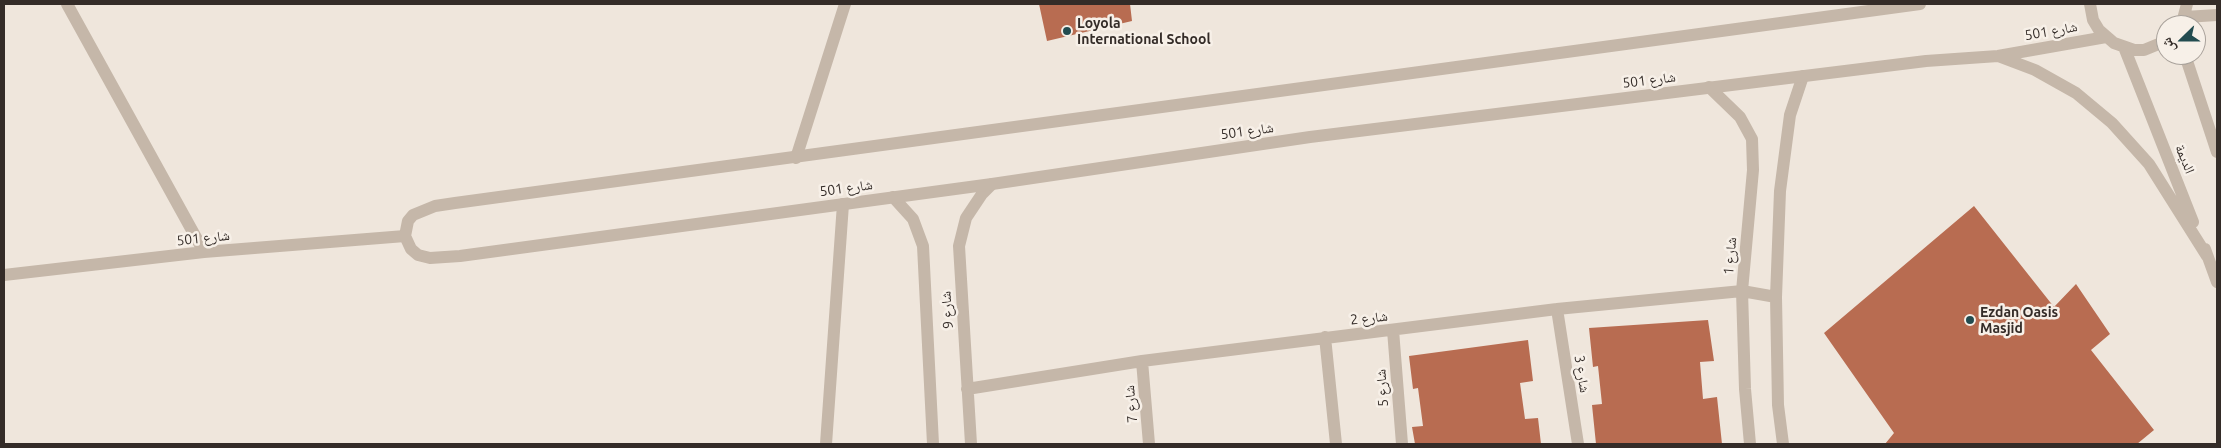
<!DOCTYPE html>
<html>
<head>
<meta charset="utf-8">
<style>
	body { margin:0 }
	#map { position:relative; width:2221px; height:448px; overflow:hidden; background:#efe6dc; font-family:Ubuntu,"Noto Naskh Arabic",sans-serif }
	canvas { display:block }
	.frame { position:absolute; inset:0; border:5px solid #342c28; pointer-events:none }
	.north { position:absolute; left:2156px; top:15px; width:50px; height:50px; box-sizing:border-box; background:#f7f0e8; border:1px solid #a9a29b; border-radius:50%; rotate:248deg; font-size:14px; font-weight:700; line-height:20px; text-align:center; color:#342c28 }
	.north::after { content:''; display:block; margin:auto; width:18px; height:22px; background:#234c50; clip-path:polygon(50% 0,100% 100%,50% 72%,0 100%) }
</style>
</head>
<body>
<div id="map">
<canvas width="2221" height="448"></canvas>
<div class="frame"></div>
<div class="north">ش</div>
</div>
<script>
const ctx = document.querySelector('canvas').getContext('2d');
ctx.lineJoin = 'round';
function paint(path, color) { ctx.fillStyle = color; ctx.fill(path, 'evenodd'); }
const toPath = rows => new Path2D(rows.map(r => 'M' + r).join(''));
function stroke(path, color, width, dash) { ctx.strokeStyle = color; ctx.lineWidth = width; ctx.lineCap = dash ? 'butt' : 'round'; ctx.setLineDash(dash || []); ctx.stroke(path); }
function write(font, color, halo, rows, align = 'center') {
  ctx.font = font + ' Ubuntu,"Noto Naskh Arabic",sans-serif'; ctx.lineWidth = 5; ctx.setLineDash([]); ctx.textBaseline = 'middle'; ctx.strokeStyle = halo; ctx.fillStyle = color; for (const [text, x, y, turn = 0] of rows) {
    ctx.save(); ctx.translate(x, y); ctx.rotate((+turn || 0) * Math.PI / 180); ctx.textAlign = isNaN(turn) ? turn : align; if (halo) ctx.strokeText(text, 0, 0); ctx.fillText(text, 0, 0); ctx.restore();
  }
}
const building = toPath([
	[1039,4,1130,4,1132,21,1047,41],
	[1974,206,2054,307,2076,284,2110,334,2091,350,2154,430,2137,444,1885,444,1894,433,1824,333],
	[1708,320,1714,361,1700,362,1703,399,1717,397,1722,444,1596,444,1592,405,1602,404,1598,366,1593,367,1589,328],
	[1528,340,1533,381,1520,383,1525,419,1538,418,1541,444,1415,444,1412,427,1423,426,1418,388,1413,389,1409,356]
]);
const service = toPath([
	[826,444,843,204]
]);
const minor = toPath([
	[67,4,204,252],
	[1709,87,1740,117,1752,139,1753,170,1742,291,1745,389,1750,444],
	[796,158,845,4],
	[893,197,913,219,923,246,933,444],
	[4,275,204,252,405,236],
	[1557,309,1578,444],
	[1393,330,1402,444],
	[1325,337,1336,444],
	[1142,361,1149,444],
	[967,389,1142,361,1557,309,1742,291,1776,297],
	[971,444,959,246,966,218,982,194,992,184],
	[1783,444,1778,405,1776,297,1780,191,1790,115,1803,76]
]);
const tertiary = toPath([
	[1920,4,455,203,435,206,413,215,408,221,405,236,411,249,418,255,430,258,460,256,992,184,1310,137,1926,61,1998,56,2106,37],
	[2090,4,2093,20,2099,30,2114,43,2134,50,2144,50,2166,41],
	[2185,17,2217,15],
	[2182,23,2187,4],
	[2124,47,2193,222],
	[2185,55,2217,152],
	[1998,56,2035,70,2076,93,2112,123,2149,164,2207,256],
	[2205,249,2217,282]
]);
const markers = [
	[1067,31,5,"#234c50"],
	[1970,320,5,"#234c50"]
];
const poiNames = [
	["Loyola",1077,23],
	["International School",1077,39],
	["Ezdan Oasis",1980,312],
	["Masjid",1980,328]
];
const streetNames = [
	["شارع 501",2051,31,-10],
	["شارع 501",1649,80,-7],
	["شارع 501",1247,131,-8],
	["الديمة",2185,159,68],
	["شارع 501",846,188,-8],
	["شارع 501",203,238,-6],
	["شارع 1",1730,256,-85],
	["شارع 9",947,310,-94],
	["شارع 2",1369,318,-6],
	["شارع 3",1582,374,81],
	["شارع 5",1382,388,-94],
	["شارع 7",1131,404,-95]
];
paint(building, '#b86c51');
stroke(service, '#c5b7a9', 12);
stroke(minor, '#c5b7a9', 12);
stroke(tertiary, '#c5b7a9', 12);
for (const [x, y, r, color] of markers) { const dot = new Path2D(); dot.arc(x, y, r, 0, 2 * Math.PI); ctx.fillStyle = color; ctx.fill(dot); stroke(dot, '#f7f0e8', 2); }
write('bold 14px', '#342c28', '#f7f0e8', poiNames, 'left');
write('14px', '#342c28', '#f7f0e8', streetNames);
</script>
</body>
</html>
